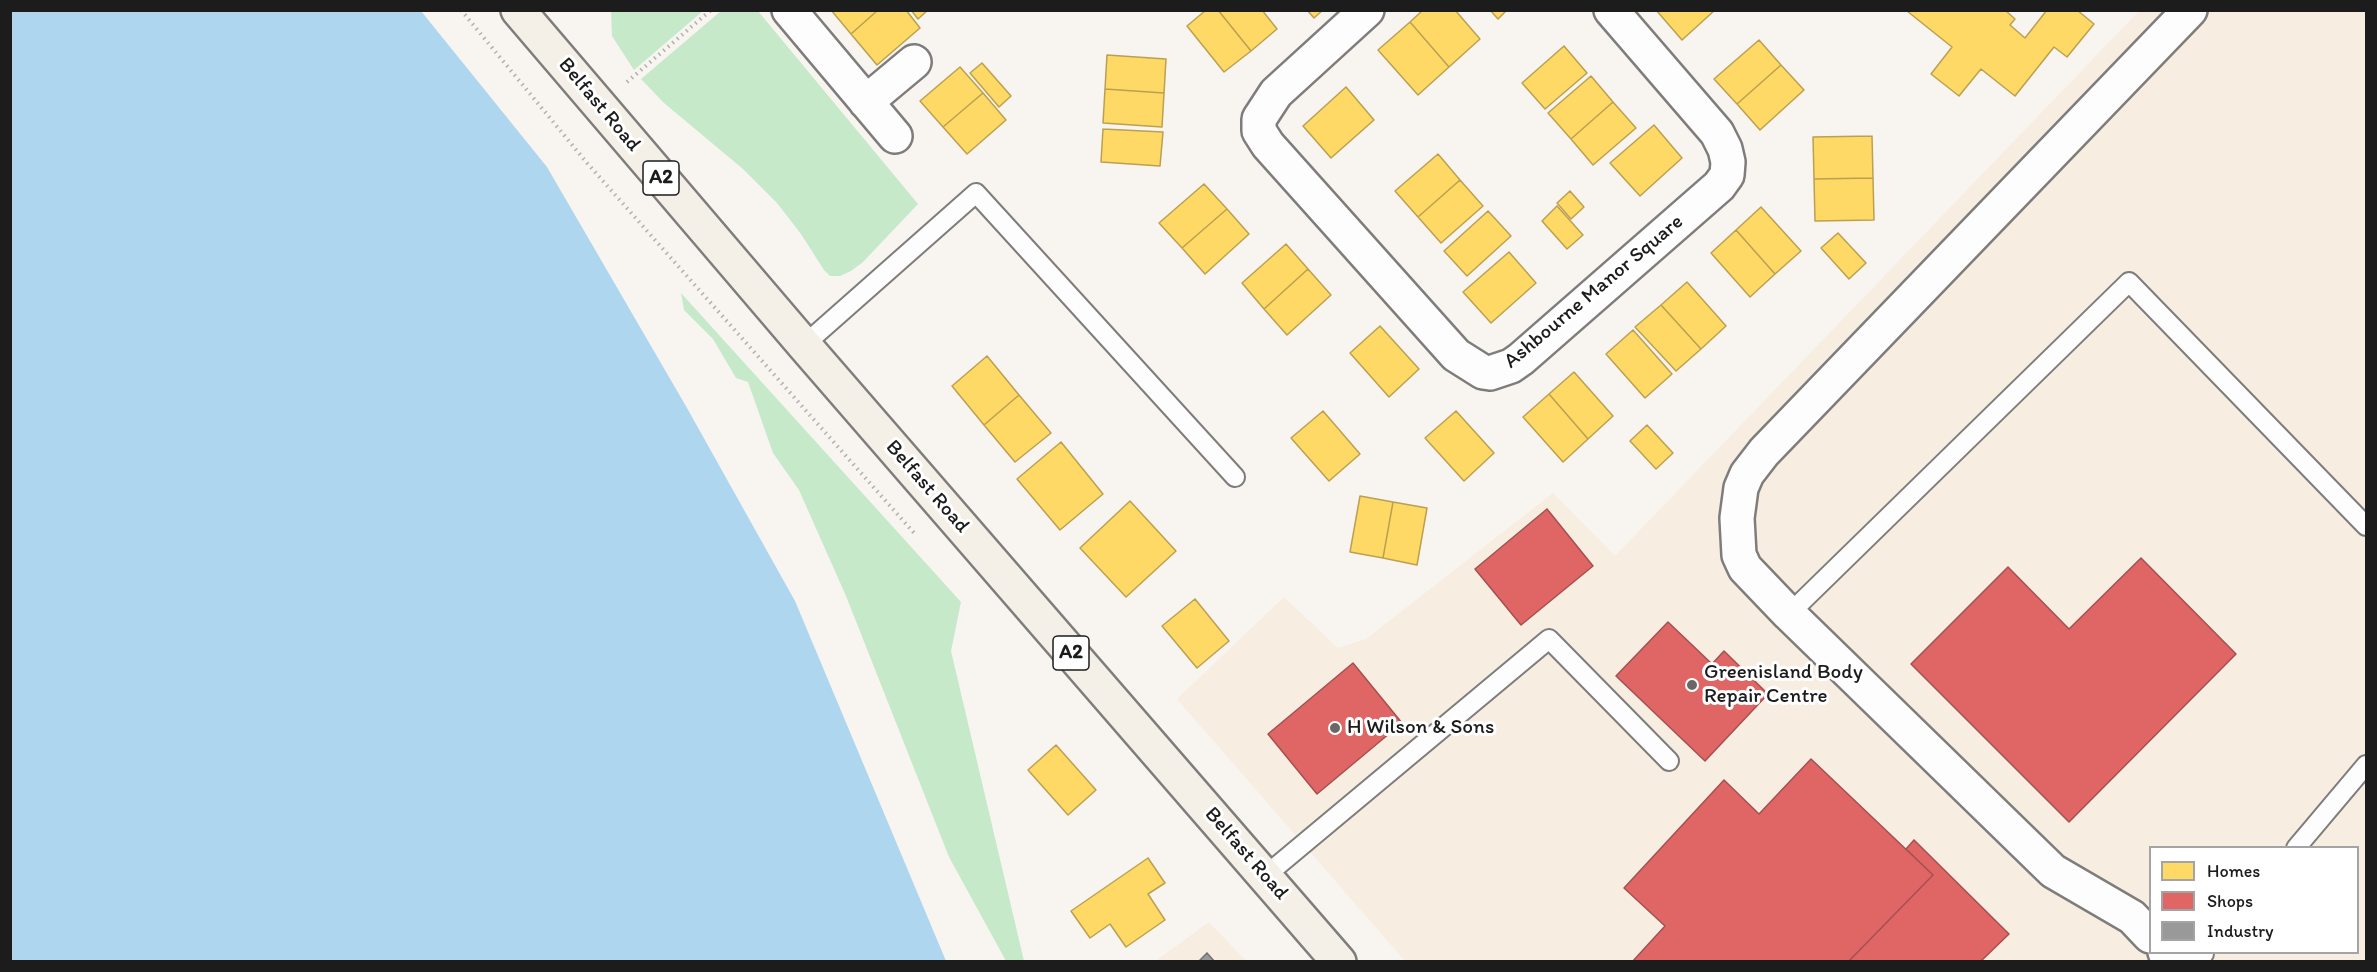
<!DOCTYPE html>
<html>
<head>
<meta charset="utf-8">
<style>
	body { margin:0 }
	#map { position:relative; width:2377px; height:972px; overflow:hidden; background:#f8f4f0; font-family:Itim,sans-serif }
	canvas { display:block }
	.frame { position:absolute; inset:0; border:12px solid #1c1c1c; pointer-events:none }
	.legend { position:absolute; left:2149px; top:846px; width:210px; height:108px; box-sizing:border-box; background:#fff; border:2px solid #a4a4a4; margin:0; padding:8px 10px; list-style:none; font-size:18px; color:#1c1c1c }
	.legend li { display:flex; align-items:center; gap:12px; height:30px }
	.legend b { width:30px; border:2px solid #a4a4a4 }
</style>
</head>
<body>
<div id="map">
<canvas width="2377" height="972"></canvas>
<div class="frame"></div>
<ul class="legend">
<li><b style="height:16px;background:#ffd966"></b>Homes</li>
<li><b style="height:16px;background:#e06666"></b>Shops</li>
<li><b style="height:16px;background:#999"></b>Industry</li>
</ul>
</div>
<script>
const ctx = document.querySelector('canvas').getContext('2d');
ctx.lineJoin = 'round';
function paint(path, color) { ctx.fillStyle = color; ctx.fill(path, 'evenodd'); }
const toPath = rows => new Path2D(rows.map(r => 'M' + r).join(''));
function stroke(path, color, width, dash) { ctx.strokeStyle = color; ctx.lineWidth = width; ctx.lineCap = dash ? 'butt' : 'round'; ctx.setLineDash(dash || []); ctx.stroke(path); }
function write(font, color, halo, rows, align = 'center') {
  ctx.font = font + ' Itim,sans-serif'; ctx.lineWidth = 6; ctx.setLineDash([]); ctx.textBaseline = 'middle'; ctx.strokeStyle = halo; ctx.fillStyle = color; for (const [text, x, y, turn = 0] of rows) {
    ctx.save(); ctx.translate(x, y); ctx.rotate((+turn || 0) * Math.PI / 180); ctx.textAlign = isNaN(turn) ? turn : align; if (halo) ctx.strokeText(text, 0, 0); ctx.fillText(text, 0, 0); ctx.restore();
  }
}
const built = toPath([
	[2139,11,2366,11,2366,961,1405,961,1177,699,1284,597,1338,648,1366,639,1553,493,1615,556],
	[2150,848,2358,848,2358,952,2150,952],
	[1209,922,1246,961,1154,962]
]);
const green = toPath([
	[611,11,611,10,703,11,634,70,612,36],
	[721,11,758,11,918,204,863,262,851,271,840,276,830,276,824,270,801,234,777,203,743,169,664,103,641,79],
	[681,293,961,602,951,651,1024,961,1006,961,949,857,846,596,799,490,773,453,748,382,736,378,713,339,684,310]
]);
const water = toPath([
	[10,11,421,11,547,167,687,408,795,601,946,961,11,961]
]);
const homes = toPath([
	[831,10,878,10,851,34,831,10],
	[878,10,906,10,920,28,877,65,851,34,878,10],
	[911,10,928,10,918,19,911,10],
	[1206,10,1218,10,1251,51,1224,72,1187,26,1206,10],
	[1218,10,1262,10,1277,29,1251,51,1218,10],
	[1307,10,1323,10,1314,18,1307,10],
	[1423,10,1455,10,1480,39,1449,67,1410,22,1423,10],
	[1490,10,1507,10,1498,19,1490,10],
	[1656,10,1715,10,1682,40,1656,10],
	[2005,10,2015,19,2010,25,2025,38,2047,10,2077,10,2094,24,2067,57,2054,47,2015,96,1981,69,1959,96,1931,74,1952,47,1907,11,2005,10],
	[1410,22,1449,67,1418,95,1378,50,1410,22],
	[1759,40,1781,65,1737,104,1714,79,1759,40],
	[1564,46,1587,73,1545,109,1522,83,1564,46],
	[1107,55,1166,59,1164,93,1105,89,1107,55],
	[982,63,1011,96,999,107,970,73,982,63],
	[1781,65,1804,90,1760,130,1737,104,1781,65],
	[960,67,983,93,943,127,920,101,960,67],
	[1591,76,1613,102,1571,139,1548,113,1591,76],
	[1346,87,1374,120,1331,158,1303,126,1346,87],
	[1105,89,1164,93,1162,127,1103,123,1105,89],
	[983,93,1006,120,967,154,943,127,983,93],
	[1613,102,1636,128,1593,165,1571,139,1613,102],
	[1654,125,1682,158,1640,196,1610,163,1654,125],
	[1103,129,1163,132,1160,166,1101,162,1103,129],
	[1872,136,1873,178,1814,179,1813,137,1872,136],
	[1438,154,1460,180,1418,217,1395,191,1438,154],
	[1873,178,1874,220,1815,221,1814,179,1873,178],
	[1460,180,1483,206,1441,243,1418,217,1460,180],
	[1204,184,1227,209,1182,248,1159,223,1204,184],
	[1570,191,1584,207,1571,219,1557,203,1570,191],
	[1557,206,1583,235,1567,249,1542,221,1557,206],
	[1761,207,1801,251,1775,274,1736,230,1761,207],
	[1227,209,1249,234,1205,274,1182,248,1227,209],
	[1488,211,1511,236,1467,276,1444,251,1488,211],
	[1736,230,1775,274,1750,297,1711,253,1736,230],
	[1838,233,1866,263,1849,279,1821,248,1838,233],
	[1286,244,1308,269,1264,309,1242,283,1286,244],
	[1509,252,1536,283,1491,323,1463,292,1509,252],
	[1308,269,1331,295,1287,335,1264,309,1308,269],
	[1687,282,1726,326,1701,349,1661,305,1687,282],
	[1661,305,1701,349,1676,371,1635,327,1661,305],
	[1380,326,1419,369,1389,397,1350,353,1380,326],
	[1633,330,1672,374,1645,398,1606,354,1633,330],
	[987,356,1019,395,984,425,952,386,987,356],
	[1574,372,1613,416,1588,439,1549,394,1574,372],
	[1549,394,1588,439,1563,462,1523,417,1549,394],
	[1019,395,1051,433,1015,462,984,425,1019,395],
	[1323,411,1360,454,1329,481,1291,438,1323,411],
	[1456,411,1494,453,1464,481,1425,438,1456,411],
	[1647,425,1673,453,1656,469,1630,441,1647,425],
	[1061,442,1103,494,1060,530,1017,479,1061,442],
	[1360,496,1393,502,1383,558,1350,552,1360,496],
	[1130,501,1176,551,1126,597,1080,548,1130,501],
	[1393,502,1427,508,1417,565,1383,558,1393,502],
	[1195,599,1229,641,1197,668,1162,626,1195,599],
	[1056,745,1096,790,1068,815,1028,770,1056,745],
	[1148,858,1165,883,1148,894,1165,920,1126,947,1110,924,1090,938,1071,911,1148,858]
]);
const shops = toPath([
	[1547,509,1593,566,1521,625,1475,569,1547,509],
	[2141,558,2236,654,2069,822,1911,664,2008,567,2069,629,2141,558],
	[1668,622,1712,664,1724,651,1768,694,1705,761,1616,676,1668,622],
	[1353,663,1402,723,1317,794,1268,734,1353,663],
	[1811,759,1933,875,1848,962,1632,962,1665,926,1624,888,1724,780,1759,814,1811,759],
	[1914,840,2009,934,1980,962,1848,962,1933,875,1906,849,1914,840]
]);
const industry = toPath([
	[1207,953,1215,962,1198,962,1207,953]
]);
const path = toPath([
	[461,10,587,163,915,534],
	[627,82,711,10]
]);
const lane = toPath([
	[804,345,976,193,1235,477],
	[1789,614,2129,282,2366,526],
	[2296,848,2366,765],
	[1265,876,1549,639,1669,761],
	[2174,952,2182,955,2204,954]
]);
const street = toPath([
	[789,10,895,136],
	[1367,10,1276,93,1259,119,1259,131,1268,145,1456,355,1483,372,1490,373,1511,366,1521,359,1719,186,1727,175,1728,162,1725,149,1717,133,1611,10],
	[866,102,914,62],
	[2150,936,2132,917,2053,871,1789,614,1745,568,1739,555,1737,518,1741,488,1747,474,1764,452,2190,10],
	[2165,952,2169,962]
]);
const highway = toPath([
	[518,10,804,345,1339,962]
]);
const markers = [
	[1692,685,6,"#696866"],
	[1335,728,6,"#696866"]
];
const shields = [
	[661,178,36],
	[1071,653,36]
];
const shieldNames = [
	["A2",661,178],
	["A2",1071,653]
];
const streetNames = [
	["Belfast Road",599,105,50],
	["Ashbourne Manor Square",1594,292,-40],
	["Belfast Road",927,487,49],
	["Belfast Road",1246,854,49]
];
const poiNames = [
	["Greenisland Body",1704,673],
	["Repair Centre",1704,697],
	["H Wilson & Sons",1347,728]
];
paint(built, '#f7ede1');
paint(green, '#c6e9ca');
paint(water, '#aed7ef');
paint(homes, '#ffd966');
stroke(homes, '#bba050', 1.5);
paint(shops, '#e06666');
stroke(shops, '#a55050', 1.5);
paint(industry, '#999');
stroke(industry, '#747474', 1.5);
stroke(lane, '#7f7d7b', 22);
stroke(street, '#7f7d7b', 38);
stroke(highway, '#7f7d7b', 38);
stroke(path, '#b1b0af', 4, [1.5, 4.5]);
stroke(lane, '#fefdfd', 18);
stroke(street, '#fefdfd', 33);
stroke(highway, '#f4f0e8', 33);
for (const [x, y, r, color] of markers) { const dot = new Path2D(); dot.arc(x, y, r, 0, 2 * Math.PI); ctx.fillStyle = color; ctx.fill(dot); stroke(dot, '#fff', 2); }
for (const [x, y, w] of shields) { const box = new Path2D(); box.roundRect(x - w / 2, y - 17, w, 34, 4.5); ctx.fillStyle = '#fff'; ctx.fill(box); stroke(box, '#1c1c1c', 1.5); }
write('bold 20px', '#1c1c1c', null, shieldNames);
write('21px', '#1c1c1c', '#fff', streetNames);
write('21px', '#1c1c1c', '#fff', poiNames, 'left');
</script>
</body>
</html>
